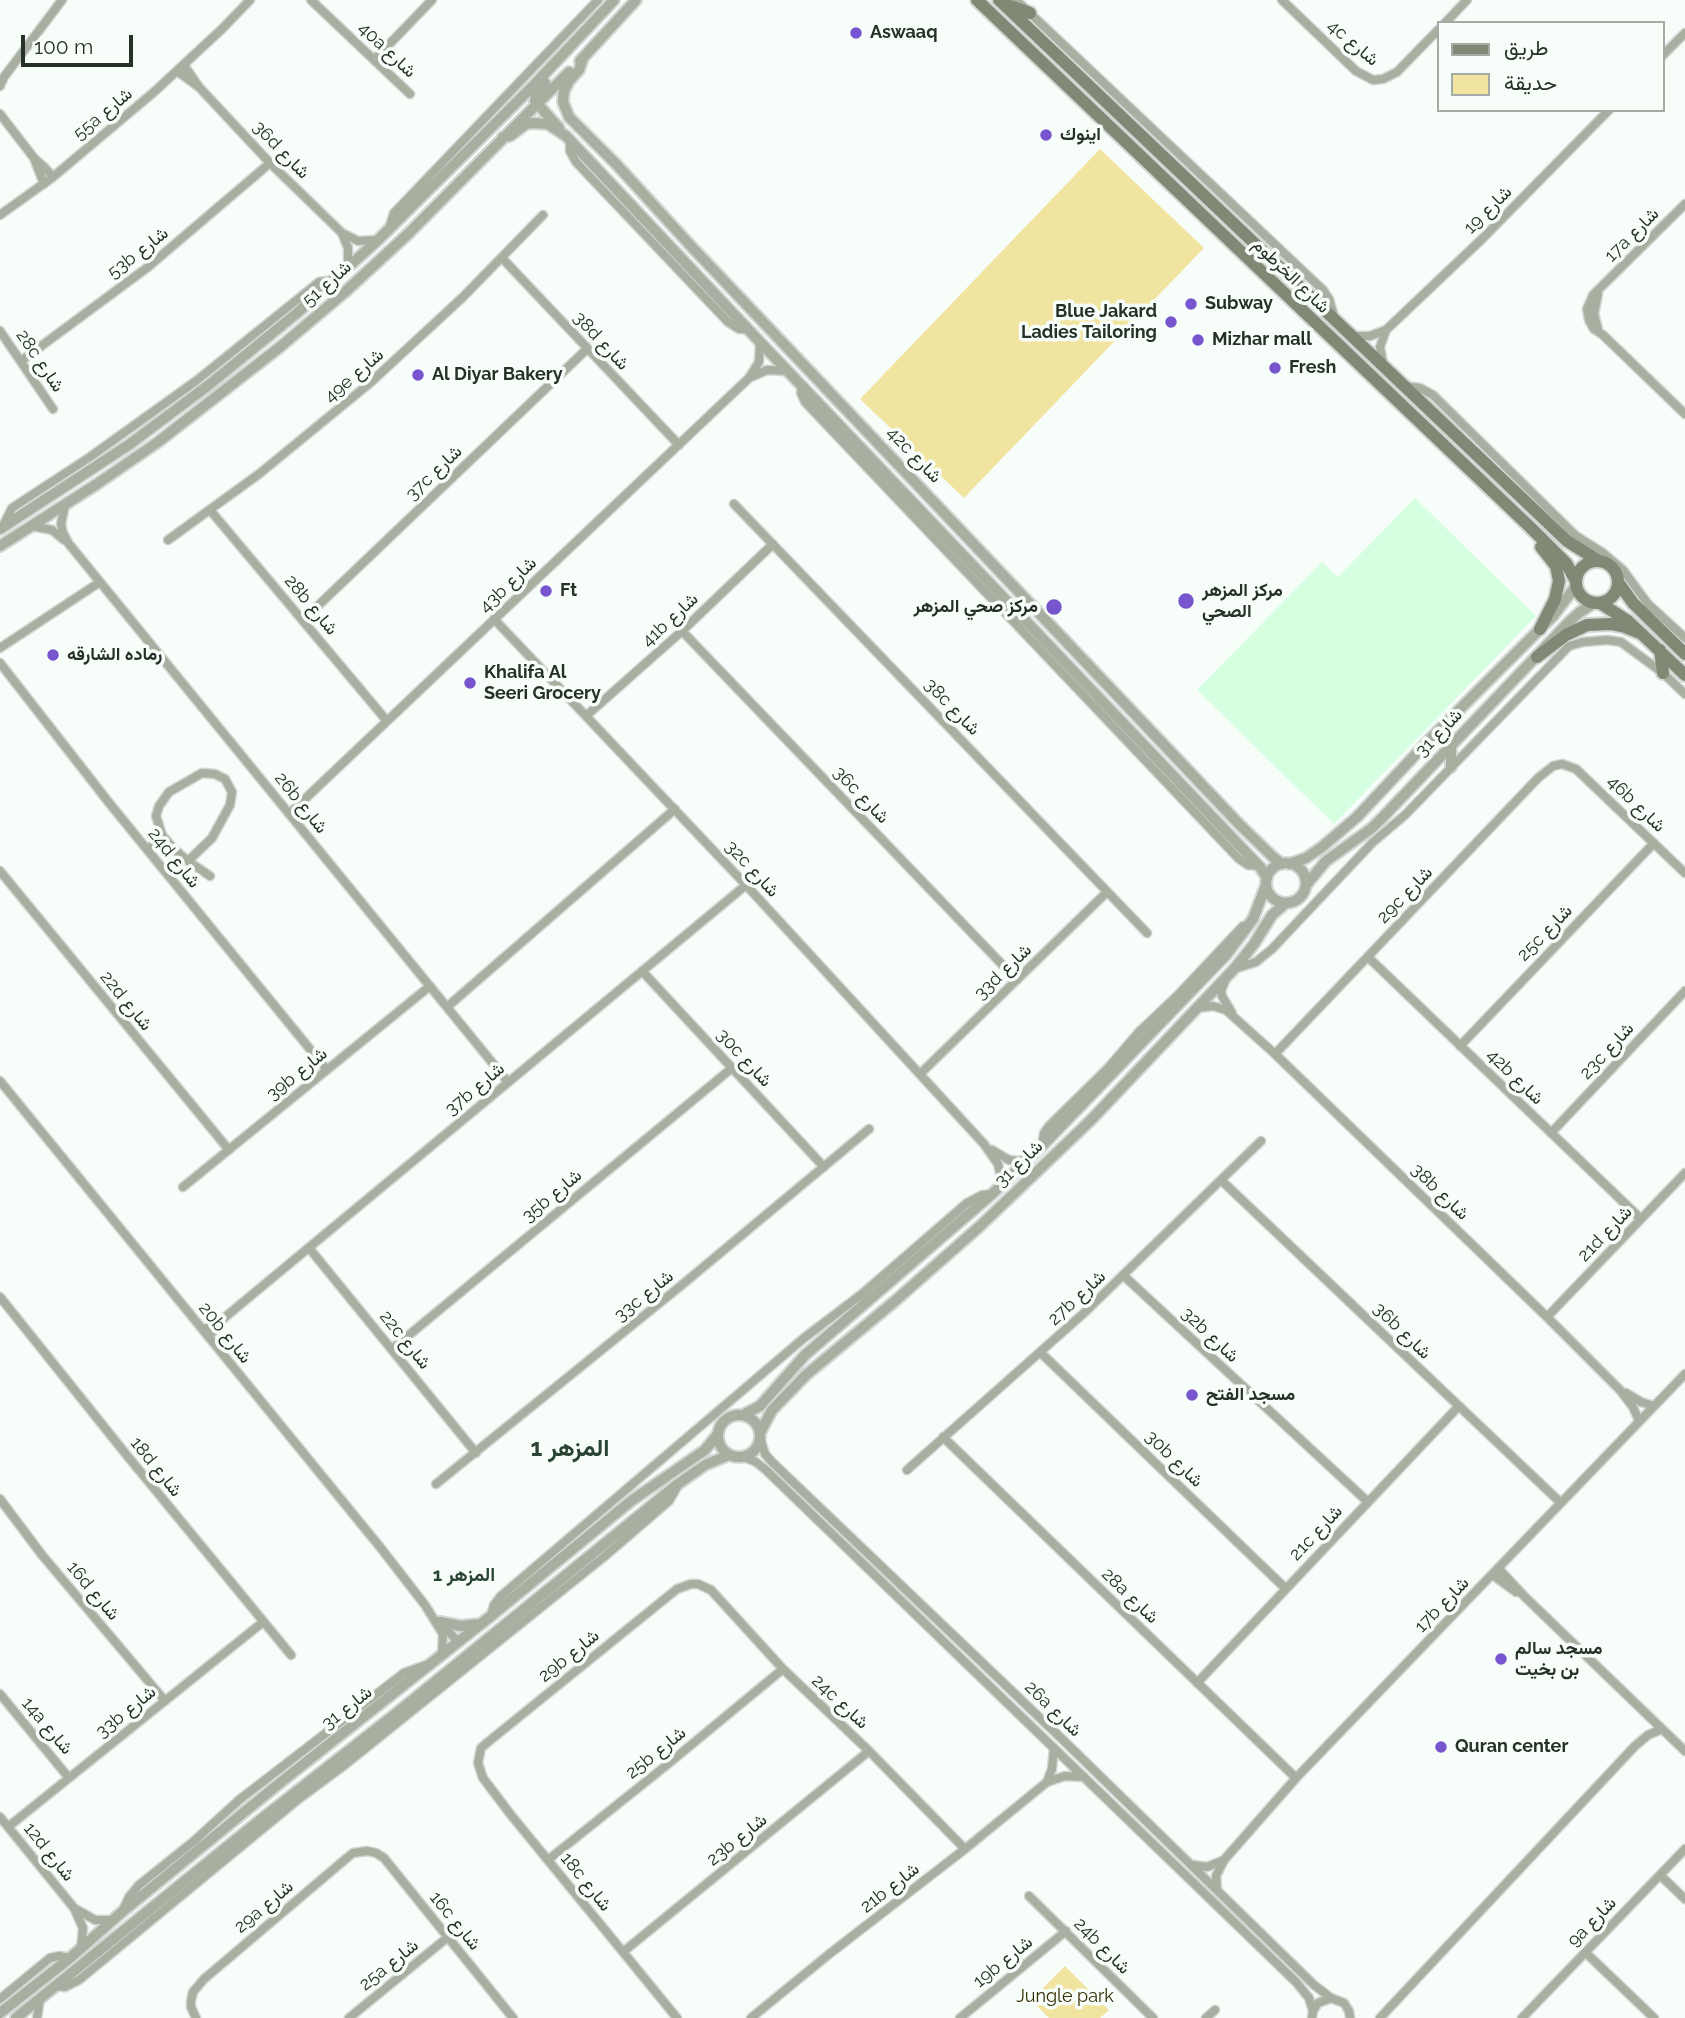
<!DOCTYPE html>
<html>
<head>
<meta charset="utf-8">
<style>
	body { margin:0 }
	#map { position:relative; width:1685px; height:2018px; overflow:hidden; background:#f7fdf9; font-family:Raleway,Vazirmatn,sans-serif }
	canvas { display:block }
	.legend { position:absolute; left:1437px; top:21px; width:228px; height:91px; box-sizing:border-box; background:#f7fdf9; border:2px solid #a3aba5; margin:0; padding:9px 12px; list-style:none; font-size:21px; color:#253128 }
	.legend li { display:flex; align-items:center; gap:14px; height:35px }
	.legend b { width:35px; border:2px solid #a3aba5 }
	.scale { position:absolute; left:21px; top:35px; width:112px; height:32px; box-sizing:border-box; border:4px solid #253128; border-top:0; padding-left:9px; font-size:21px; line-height:24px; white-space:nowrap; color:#253128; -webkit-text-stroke:5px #f7fdf9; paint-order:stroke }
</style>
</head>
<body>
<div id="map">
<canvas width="1685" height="2018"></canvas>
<ul class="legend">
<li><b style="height:9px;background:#808975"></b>طريق</li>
<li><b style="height:19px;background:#f1e4a1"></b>حديقة</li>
</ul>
<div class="scale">100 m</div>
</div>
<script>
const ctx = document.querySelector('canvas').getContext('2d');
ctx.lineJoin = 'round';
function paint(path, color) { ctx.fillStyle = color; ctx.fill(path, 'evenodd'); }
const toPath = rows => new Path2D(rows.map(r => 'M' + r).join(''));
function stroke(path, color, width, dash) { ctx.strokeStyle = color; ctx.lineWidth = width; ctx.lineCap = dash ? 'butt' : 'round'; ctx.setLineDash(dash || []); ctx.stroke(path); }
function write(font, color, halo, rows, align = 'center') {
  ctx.font = font + ' Raleway,Vazirmatn,sans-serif'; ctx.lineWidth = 7; ctx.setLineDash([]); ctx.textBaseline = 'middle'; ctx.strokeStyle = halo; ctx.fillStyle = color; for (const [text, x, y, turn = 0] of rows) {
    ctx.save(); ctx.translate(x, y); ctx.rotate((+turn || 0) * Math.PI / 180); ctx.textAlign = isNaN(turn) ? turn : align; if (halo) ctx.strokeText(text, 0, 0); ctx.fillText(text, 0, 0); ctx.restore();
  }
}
const built = toPath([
	[1415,498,1536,616,1334,824,1197,690,1322,562,1338,577]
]);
const green = toPath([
	[1100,149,1204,248,964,498,860,399],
	[1065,1966,1109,2010,1100,2018,1049,2018,1031,2000]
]);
const minor = toPath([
	[311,0,410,94],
	[1016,0,1323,290,1329,299,1334,316],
	[1282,0,1356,71,1373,80,1383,79,1397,72,1438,30],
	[1445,23,1467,0],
	[1662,56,1685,33],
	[374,60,432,0],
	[184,65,199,87,270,163,342,233,358,241,378,240],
	[177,71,199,87],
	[0,86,4,77,62,0],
	[0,114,34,158,44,167,53,177],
	[570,140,570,151,576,162,728,322,739,329,748,329],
	[34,158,44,184],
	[1685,204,1593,295,1587,309,1589,320,1594,329,1603,335,1685,414],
	[0,215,53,177,154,92,222,29,250,0],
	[389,229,394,213,598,0],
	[342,233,348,248,348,267],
	[502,258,679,445],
	[1598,294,1594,314,1598,329],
	[0,331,53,409],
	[1353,336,1370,336,1386,330,1482,239,1609,110],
	[21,361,148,267,270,163],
	[1383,364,1380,347,1386,330],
	[751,377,767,370,788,371],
	[1404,386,1420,388,1433,395,1576,536,1603,553,1623,570,1648,604,1685,638],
	[802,387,801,393,805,402,1239,859,1248,865,1259,866],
	[734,504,1147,933],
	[65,505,61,524,63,533,69,544,508,1082],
	[210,510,387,721],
	[32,526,52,530,64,540],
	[2,528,12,508,90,457,196,381,319,282,335,280],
	[168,540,259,474,370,383,463,297,543,215],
	[494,619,746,885,984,1144,998,1164,1001,1177,1001,1185],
	[303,620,587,349],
	[682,631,1017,980],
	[0,648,100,582],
	[0,663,110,804,327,1070],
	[586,716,682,631,773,544],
	[289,814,749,378,759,362,760,342],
	[162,835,174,849,188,861],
	[148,850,162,835,156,816,159,806,169,792,202,773,215,774,225,779,232,792,230,805,212,838,188,861,210,876],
	[0,871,229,1150],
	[1368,957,1641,1219],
	[1234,969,1256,962,1272,949,1373,842,1405,815,1569,646,1583,642,1607,640,1621,642,1663,673,1685,694],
	[642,971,824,1167],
	[1225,981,1221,991,1222,996,1232,1013],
	[447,1007,675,809],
	[1198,1008,1213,1006,1226,1010,1275,1054,1547,1317,1620,1390,1633,1407,1639,1421],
	[1460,1046,1654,843],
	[1275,1054,1538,778,1553,766,1562,764,1576,769,1685,873],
	[920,1074,1107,892],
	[0,1081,380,1547,425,1605,443,1634,442,1655],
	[1551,1133,1685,991],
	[1042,1146,1044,1133,1049,1126,1108,1068,1138,1033,1177,996,1243,926],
	[992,1150,1009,1160,1018,1161,1028,1160],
	[1222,1181,1561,1503],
	[183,1187,430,986],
	[309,1248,476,1453],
	[1124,1276,1368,1502],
	[0,1297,125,1453,291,1655],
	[1547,1317,1685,1173],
	[203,1330,224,1318],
	[208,1336,217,1328,224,1318,746,885],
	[392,1349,732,1068],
	[1040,1352,1286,1589],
	[1626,1393,1641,1402,1654,1406],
	[943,1437,1296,1778],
	[760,1438,765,1454,772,1462,1062,1739,1314,1985,1331,1998],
	[744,1457,756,1462,766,1470,1296,1982,1309,1998,1313,2011],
	[907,1470,1084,1313,1261,1141],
	[436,1484,683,1284,869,1129],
	[0,1499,42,1555,165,1701],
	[1498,1568,1525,1597,1685,1751],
	[1493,1575,1516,1592],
	[491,1615,494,1605,501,1596,804,1338,862,1294,967,1203,982,1195,992,1194],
	[441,1623,458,1642],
	[1197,1683,1459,1406],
	[0,1694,69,1778],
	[1047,1782,1052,1769,1054,1748],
	[0,1817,74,1908,83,1928,81,1949],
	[8,1827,263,1622],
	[548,1860,668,1764,783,1669],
	[1193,1865,1207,1867,1224,1860],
	[1660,1875,1685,1899],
	[1217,1888,1216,1876,1224,1860,1296,1778,1685,1374],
	[1029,1896,1153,2018],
	[74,1908,95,1920,113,1920],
	[123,1910,129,1897,139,1885,194,1841,239,1800,404,1673,426,1665],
	[623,1952,869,1751],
	[1585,1952,1654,2018],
	[56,1986,65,1987,79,1980,300,1798,346,1764,605,1556,669,1501,677,1487],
	[0,1999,50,1958,59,1956,70,1958],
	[37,2018,40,1999],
	[196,2018,191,2007,191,2001,193,1992,204,1979,348,1857,353,1853,367,1851,376,1853,384,1858,513,2018],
	[349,2018,448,1937],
	[677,2018,511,1815,483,1778,478,1763,481,1748,488,1742,677,1589,691,1584,698,1584,711,1590,783,1669,869,1751,965,1849],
	[751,2018,828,1955,965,1849,1047,1782,1065,1776,1084,1777],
	[960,2018,1066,1931],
	[1206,2018,1215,2010],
	[1312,2018,1313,2011,1318,2003,1331,1998,1344,2003,1349,2011,1350,2018],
	[1380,2018,1635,1746,1648,1735,1662,1729],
	[1522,2018,1685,1849]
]);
const tertiary = toPath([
	[583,58,579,70,569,81,564,91,563,102,569,117,617,165,689,244,1240,825,1273,857,1282,864],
	[580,61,636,0],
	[545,83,536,93,535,101,559,128],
	[503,137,510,136,526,124,533,123,548,124,566,136,760,342,1260,867,1267,878],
	[0,529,130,444,210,384,297,313,378,240,534,85,614,0],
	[0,546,97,484,158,442,280,347,345,292,408,234,569,72],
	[1451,767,1451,745],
	'1266 883a20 20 0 1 1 40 0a20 20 0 1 1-40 0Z',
	[1289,864,1306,858,1322,847,1357,817,1432,737,1553,616,1576,586],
	[1306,885,1326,861,1372,828,1383,817,1569,622,1580,612,1594,603],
	'718 1436a21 21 0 1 1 42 0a21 21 0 1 1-42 0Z',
	[743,1415,760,1406,805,1355,992,1194,1042,1146,1226,955,1253,919,1266,885],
	[760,1433,772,1410,806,1375,895,1301,979,1227,1091,1120,1234,969,1254,944,1272,915,1286,903],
	[440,1622,461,1626,480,1624],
	[0,2013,70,1958,122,1912,281,1782,491,1616,631,1501,705,1450,718,1434],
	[16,2018,259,1821,398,1712,678,1484,705,1465,729,1455]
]);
const secondary = toPath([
	[977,0,1531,528,1566,563,1576,581],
	[999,0,1567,541,1597,560],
	[1007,5,1030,13],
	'1576 582a21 21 0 1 1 42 0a21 21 0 1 1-42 0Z',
	[1618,582,1633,603,1685,654],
	[1600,603,1628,621,1685,675],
	[1540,629,1555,599,1559,581,1556,566,1541,547],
	[1660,650,1663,673],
	[1537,657,1566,635,1587,625,1611,624,1625,627,1642,634]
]);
const markers = [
	[856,33,7,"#7655cf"],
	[1046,135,7,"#7655cf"],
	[1191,304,7,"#7655cf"],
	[1171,322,7,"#7655cf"],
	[1198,340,7,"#7655cf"],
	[1275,368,7,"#7655cf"],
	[418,375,7,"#7655cf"],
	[546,591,7,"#7655cf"],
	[1186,601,9,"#7655cf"],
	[1054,607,9,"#7655cf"],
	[53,655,7,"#7655cf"],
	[470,683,7,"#7655cf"],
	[1192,1395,7,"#7655cf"],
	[1501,1659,7,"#7655cf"],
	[1441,1747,7,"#7655cf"]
];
const poiNames = [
	["Aswaaq",870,33],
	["اينوك",1060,135],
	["Subway",1205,304],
	["Blue Jakard",1157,312,"right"],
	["Ladies Tailoring",1157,333,"right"],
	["Mizhar mall",1212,340],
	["Fresh",1289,368],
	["Al Diyar Bakery",432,375],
	["Ft",560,591],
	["مركز المزهر",1202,591],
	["الصحي",1202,612],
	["مركز صحي المزهر",1038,607,"right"],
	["رماده الشارقه",67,655],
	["Khalifa Al",484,673],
	["Seeri Grocery",484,694],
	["مسجد الفتح",1206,1395],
	["مسجد سالم",1515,1649],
	["بن بخيت",1515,1670],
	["Quran center",1455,1747]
];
const streetNames = [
	["4c شارع",1353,43,40],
	["40a شارع",387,50,43],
	["55a شارع",103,114,-40],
	["36d شارع",281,150,46],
	["شارع 19",1488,210,-45],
	["17a شارع",1632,235,-45],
	["53b شارع",138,253,-38],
	["شارع الخرطوم",1291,276,44],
	["شارع 51",327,284,-42],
	["38d شارع",601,341,47],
	["28c شارع",40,361,56],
	["49e شارع",354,376,-41],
	["42c شارع",914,455,46],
	["37c شارع",434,473,-44],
	["43b شارع",508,585,-44],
	["28b شارع",311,605,50],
	["41b شارع",670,620,-43],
	["38c شارع",952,707,46],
	["شارع 31",1439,733,-46],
	["36c شارع",861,795,46],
	["26b شارع",301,803,51],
	["46b شارع",1636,804,44],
	["24d شارع",174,858,51],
	["32c شارع",752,869,47],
	["29c شارع",1405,895,-46],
	["25c شارع",1545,933,-46],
	["33d شارع",1003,972,-44],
	["22d شارع",126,1001,51],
	["23c شارع",1607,1051,-47],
	["30c شارع",744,1058,47],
	["39b شارع",297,1074,-39],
	["42b شارع",1515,1077,44],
	["37b شارع",475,1089,-40],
	["شارع 31",1019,1164,-44],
	["38b شارع",1440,1192,44],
	["35b شارع",552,1196,-40],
	["21d شارع",1605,1234,-46],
	["33c شارع",644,1296,-39],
	["27b شارع",1077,1298,-43],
	["36b شارع",1402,1331,44],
	["20b شارع",225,1333,51],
	["32b شارع",1210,1335,43],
	["22c شارع",405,1340,51],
	["30b شارع",1174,1459,44],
	["18d شارع",156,1467,51],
	["21c شارع",1316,1533,-47],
	["16d شارع",93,1591,50],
	["28a شارع",1130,1596,44],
	["17b شارع",1442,1605,-46],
	["29b شارع",569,1656,-39],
	["24c شارع",840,1702,43],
	["شارع 31",347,1708,-38],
	["26a شارع",1053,1709,44],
	["33b شارع",126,1712,-39],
	["14a شارع",47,1726,50],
	["25b شارع",656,1753,-39],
	["23b شارع",737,1840,-39],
	["12d شارع",49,1852,51],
	["18c شارع",586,1882,51],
	["21b شارع",890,1888,-38],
	["29a شارع",264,1907,-40],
	["16c شارع",455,1921,51],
	["9a شارع",1592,1922,-46],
	["24b شارع",1102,1946,45],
	["19b شارع",1003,1962,-39],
	["25a شارع",389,1965,-39]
];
const parkNames = [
	["Jungle park",1065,1997]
];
const neighbourhoodNames = [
	["المزهر 1",464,1575]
];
const districtNames = [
	["المزهر 1",570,1449]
];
paint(built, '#d6fee1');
paint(green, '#f1e4a1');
stroke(minor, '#d1d8d3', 11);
stroke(tertiary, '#d1d8d3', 14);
stroke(secondary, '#d1d8d3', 16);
stroke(minor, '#a8aea0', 8);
stroke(tertiary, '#a8aea0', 10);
stroke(secondary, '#808975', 12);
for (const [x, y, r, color] of markers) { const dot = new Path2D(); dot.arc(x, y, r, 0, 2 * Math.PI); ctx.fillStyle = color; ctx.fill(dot); stroke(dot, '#f7fdf9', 2.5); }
write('bold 18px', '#253128', '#f7fdf9', poiNames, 'left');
write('18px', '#253128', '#f7fdf9', streetNames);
write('18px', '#352d01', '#f7fdf9', parkNames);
write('bold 19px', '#294432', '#f7fdf9', neighbourhoodNames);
write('bold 24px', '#294432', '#f7fdf9', districtNames);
</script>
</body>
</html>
